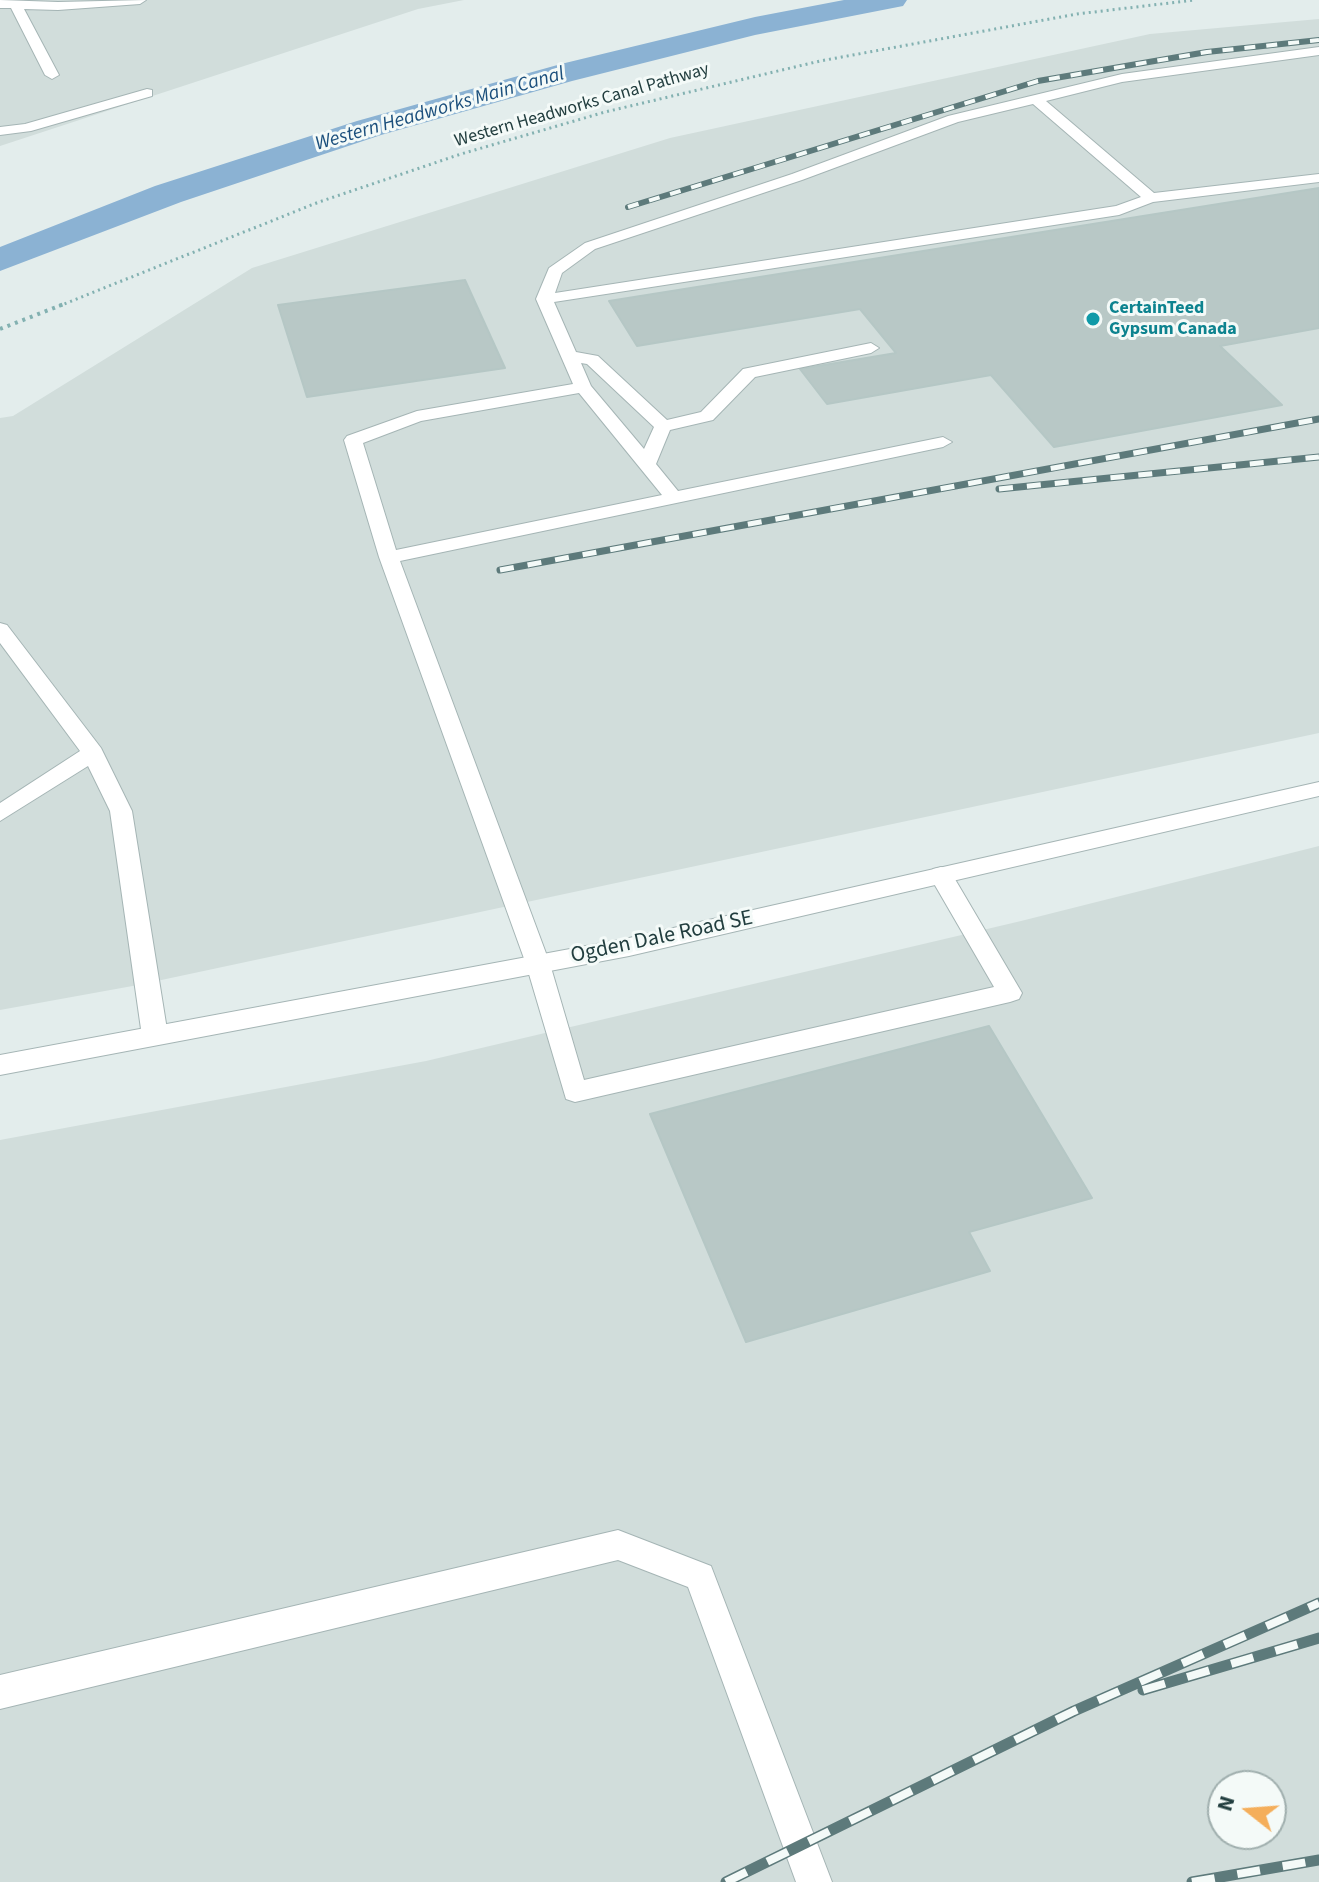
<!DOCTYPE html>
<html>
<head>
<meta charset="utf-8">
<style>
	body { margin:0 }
	#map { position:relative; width:1319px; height:1882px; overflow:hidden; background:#e3edec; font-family:"Source Sans 3",sans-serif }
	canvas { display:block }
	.north { position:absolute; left:1207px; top:1770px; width:80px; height:80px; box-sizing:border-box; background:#f4faf8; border:2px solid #a0afae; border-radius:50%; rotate:287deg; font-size:22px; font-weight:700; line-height:32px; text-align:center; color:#223e3f }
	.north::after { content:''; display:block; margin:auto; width:28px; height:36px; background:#f4ae5b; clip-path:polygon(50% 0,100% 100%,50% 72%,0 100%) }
</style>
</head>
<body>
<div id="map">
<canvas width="1319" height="1882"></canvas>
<div class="north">N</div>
</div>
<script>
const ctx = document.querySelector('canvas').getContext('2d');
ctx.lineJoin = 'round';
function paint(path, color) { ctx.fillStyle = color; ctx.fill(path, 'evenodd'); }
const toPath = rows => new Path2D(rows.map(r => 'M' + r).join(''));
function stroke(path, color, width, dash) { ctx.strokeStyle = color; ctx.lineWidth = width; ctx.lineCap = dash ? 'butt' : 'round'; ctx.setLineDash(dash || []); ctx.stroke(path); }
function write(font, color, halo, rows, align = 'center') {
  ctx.font = font + ' "Source Sans 3",sans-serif'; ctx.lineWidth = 6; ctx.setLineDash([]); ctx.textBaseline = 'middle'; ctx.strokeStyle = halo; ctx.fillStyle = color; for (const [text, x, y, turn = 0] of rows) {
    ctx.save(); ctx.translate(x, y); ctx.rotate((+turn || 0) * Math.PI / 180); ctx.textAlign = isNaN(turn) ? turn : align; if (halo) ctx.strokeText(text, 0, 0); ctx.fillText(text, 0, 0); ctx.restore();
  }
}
const built = toPath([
	[0,0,464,0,418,9,0,146],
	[1319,19,1319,733,138,985,0,1010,0,418,13,416,252,268,670,138,1150,34],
	[1319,846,1319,1882,0,1882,0,1140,426,1061,1021,921],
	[1223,1786,1271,1786,1271,1834,1223,1834]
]);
const canal = toPath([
	[844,0,907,0,903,6,755,35,572,81,381,135,181,202,0,271,0,247,155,186,357,121,561,64,755,17,844,0]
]);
const building = toPath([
	[1319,188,1319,328,1220,346,1282,405,1054,447,991,375,827,404,800,369,896,353,860,309,637,346,609,301,1319,188],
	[465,280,505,368,307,397,278,305,465,280],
	[989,1026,1092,1198,969,1232,990,1271,746,1342,650,1114,989,1026]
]);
const pathFar1 = toPath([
	[59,306,319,202,461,154,605,112,820,61,1077,14,1195,0]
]);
const path = toPath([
	[0,329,64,304]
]);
const service = toPath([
	[0,0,58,2,146,0,140,4,58,10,24,9,59,75,52,79,45,75,11,8,0,8,0,0],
	[1319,47,1319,55,1122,82,1046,101,1154,193,1319,174,1319,182,1153,202,1119,215,554,302,576,352,598,356,667,420,701,412,743,369,871,343,879,348,871,353,755,377,713,420,670,430,656,464,678,491,943,437,952,442,943,447,400,561,550,964,584,1080,994,987,929,875,933,869,941,867,949,869,1022,993,1019,999,1010,1002,575,1102,566,1099,526,964,379,557,344,440,347,436,417,411,573,384,536,299,549,268,585,243,792,174,948,116,1122,74,1319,47],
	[1033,104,1141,197,1116,206,555,293,562,273,595,249,802,180,958,122,1033,104],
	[581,363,587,364,654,427,644,449,591,386,581,363],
	[579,393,662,495,396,550,363,443,421,421,579,393],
	[147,89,152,90,152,96,31,131,0,135,0,127,25,124,147,89],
	[0,623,7,625,101,748,132,811,168,1036,164,1043,155,1045,146,1043,142,1036,110,811,88,766,0,821,0,803,80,751,0,643,0,623]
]);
const minor = toPath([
	[1319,782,1319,796,629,956,0,1075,0,1055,629,938,1319,782],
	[618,1530,711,1566,832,1882,796,1882,688,1587,618,1560,0,1709,0,1675,618,1530]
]);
const railFar2 = toPath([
	[628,207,1038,81,1207,52,1319,40]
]);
const railFar1 = toPath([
	[999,489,1319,457],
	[500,570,1319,419]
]);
const rail = toPath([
	[1143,1690,1319,1638],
	[726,1882,1074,1711,1319,1603],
	[1192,1882,1319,1860]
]);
const markers = [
	[1093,319,8,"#0f9aa8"]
];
const farStreetnames = [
	["Western Headworks Canal Pathway",582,106,-16]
];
const farCulturenames = [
	["CertainTeed",1109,309],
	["Gypsum Canada",1109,330]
];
const farWaternames = [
	["Western Headworks Main Canal",440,110,-16]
];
const streetNames = [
	["Ogden Dale Road SE",662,938,-12]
];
paint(built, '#d1dddb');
paint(canal, '#8bb2d3');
paint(building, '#b8c8c6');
stroke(building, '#b5c7c5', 2);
stroke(service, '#a5b5b5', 2);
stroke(minor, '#a5b5b5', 2);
stroke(pathFar1, '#83b1b1', 3, [2, 4]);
stroke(path, '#83b1b1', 4, [3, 5]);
paint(service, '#fff');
paint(minor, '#fff');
stroke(railFar2, '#5d7a7b', 6);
stroke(railFar1, '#5d7a7b', 7);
stroke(rail, '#5d7a7b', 11);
stroke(railFar2, '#f4faf8', 4, [11]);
stroke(railFar1, '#f4faf8', 5, [14]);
stroke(rail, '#f4faf8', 8, [23]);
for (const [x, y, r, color] of markers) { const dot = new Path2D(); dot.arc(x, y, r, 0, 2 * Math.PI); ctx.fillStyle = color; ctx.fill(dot); stroke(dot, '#f4faf8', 3); }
write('18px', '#223e3f', '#f4faf8', farStreetnames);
write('bold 18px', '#0d838f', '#f4faf8', farCulturenames, 'left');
write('italic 20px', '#1b4f7c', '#f4faf8', farWaternames);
write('22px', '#223e3f', '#f4faf8', streetNames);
</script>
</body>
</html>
